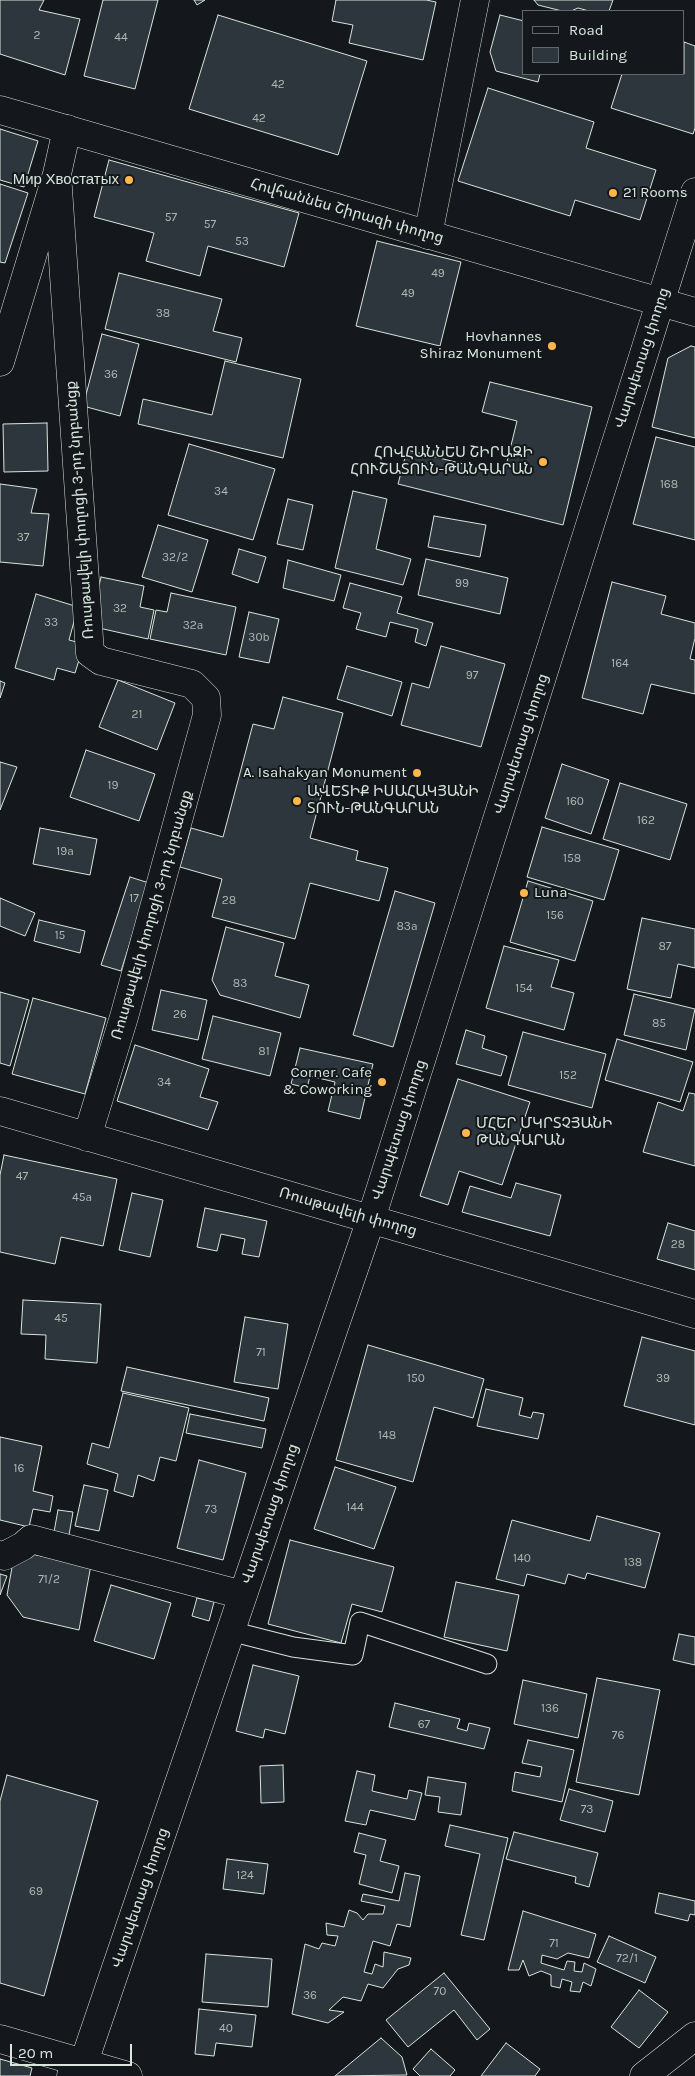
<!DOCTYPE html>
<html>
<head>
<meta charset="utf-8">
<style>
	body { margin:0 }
	#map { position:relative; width:695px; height:2076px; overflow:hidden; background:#14181c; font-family:Karla,sans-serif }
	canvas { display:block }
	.legend { position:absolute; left:522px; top:10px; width:162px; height:65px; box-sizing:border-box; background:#14181c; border:1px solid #626a69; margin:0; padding:6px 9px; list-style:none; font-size:15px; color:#d8e6dc }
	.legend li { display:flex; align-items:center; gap:10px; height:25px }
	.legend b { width:25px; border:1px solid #626a69 }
	.scale { position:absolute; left:10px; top:2044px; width:122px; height:22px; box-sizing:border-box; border:2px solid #d8e6dc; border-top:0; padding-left:6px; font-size:15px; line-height:18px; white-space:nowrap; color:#d8e6dc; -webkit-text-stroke:4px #14181c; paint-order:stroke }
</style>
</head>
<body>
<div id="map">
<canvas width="695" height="2076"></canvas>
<ul class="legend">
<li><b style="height:6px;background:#14181c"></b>Road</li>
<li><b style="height:14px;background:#2c363c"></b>Building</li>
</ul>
<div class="scale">20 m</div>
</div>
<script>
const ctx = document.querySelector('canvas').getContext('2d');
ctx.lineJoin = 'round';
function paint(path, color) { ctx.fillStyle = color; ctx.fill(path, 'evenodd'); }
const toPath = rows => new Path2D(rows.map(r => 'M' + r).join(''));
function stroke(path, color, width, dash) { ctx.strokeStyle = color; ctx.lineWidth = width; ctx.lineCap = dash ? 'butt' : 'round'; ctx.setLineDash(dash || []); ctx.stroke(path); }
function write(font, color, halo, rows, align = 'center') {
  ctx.font = font + ' Karla,"Noto Sans Armenian",sans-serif'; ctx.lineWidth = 4; ctx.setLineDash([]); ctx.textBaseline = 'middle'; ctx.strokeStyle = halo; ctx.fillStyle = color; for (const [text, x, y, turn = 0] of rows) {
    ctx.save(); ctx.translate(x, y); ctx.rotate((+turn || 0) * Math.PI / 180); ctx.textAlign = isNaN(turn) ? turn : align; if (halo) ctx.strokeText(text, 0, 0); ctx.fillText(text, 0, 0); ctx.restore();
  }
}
const building = toPath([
	[0,0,44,0,39,10,80,19,65,75,0,54,0,0],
	[103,0,158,0,135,89,84,76,103,0],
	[194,0,205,0,197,5,194,0],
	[336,0,426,0,436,2,423,60,349,43,353,25,332,21,336,0],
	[534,0,613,0,609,11,589,11,578,8,571,11,562,11,538,5,534,0],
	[218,15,367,61,338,155,189,109,218,15],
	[500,15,524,21,524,74,540,74,538,82,496,71,490,52,500,15],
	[684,42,695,46,695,128,693,134,611,108,622,74,684,74,684,42],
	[488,88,594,122,586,148,656,170,640,220,575,200,570,216,458,181,488,88],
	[0,129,38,141,24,187,0,180,0,129],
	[109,160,299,213,284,267,208,246,200,276,146,261,154,233,94,217,109,160],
	[0,184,28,193,5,263,0,262,0,184],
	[377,241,461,262,440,346,356,326,377,241],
	[119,273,222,299,213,331,242,338,236,362,105,329,119,273],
	[102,334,139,344,120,416,83,406,102,334],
	[691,346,695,347,695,438,652,427,668,358,691,346],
	[225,361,301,379,283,458,138,424,143,399,212,415,225,361],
	[490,382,592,407,563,525,398,484,407,450,504,474,517,421,482,412,490,382],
	[47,423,48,471,4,472,3,424,47,423],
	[656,437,695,447,695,540,633,524,656,437],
	[189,444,275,469,253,540,168,515,189,444],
	[0,484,37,489,31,513,49,514,43,566,0,562,0,484],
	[353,491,387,499,376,549,411,559,403,585,335,568,353,491],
	[288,499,313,505,303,550,277,544,288,499],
	[434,516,486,525,480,557,428,547,434,516],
	[158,525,208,540,192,592,142,577,158,525],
	[239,549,266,557,258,583,232,574,239,549],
	[426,559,508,578,500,614,418,595,426,559],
	[288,560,341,575,334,601,283,588,288,560],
	[101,577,144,586,140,607,154,610,148,639,90,626,101,577],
	[612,582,666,596,661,614,695,623,695,638,690,659,695,660,695,694,651,684,643,714,582,698,612,582],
	[350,583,402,597,397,613,433,623,426,646,415,642,418,629,390,622,386,637,356,629,361,613,343,608,350,583],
	[171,593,236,607,226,655,150,639,156,610,167,612,171,593],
	[36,594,78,607,69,640,84,644,75,673,57,668,54,680,15,668,36,594],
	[249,612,279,619,269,663,239,657,249,612],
	[441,646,505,664,481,747,401,725,412,683,429,688,441,646],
	[347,666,402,682,392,716,337,699,347,666],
	[118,680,175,703,157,750,99,727,118,680],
	[0,681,5,683,0,698,0,681],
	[283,697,343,713,310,838,358,851,356,860,388,868,379,901,310,883,295,939,212,917,222,879,180,867,191,828,223,837,253,724,274,729,283,697],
	[86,750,155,774,139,821,70,797,86,750],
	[0,762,17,767,0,810,0,762],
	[562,764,609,780,591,834,545,818,562,764],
	[620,783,687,804,670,860,603,839,620,783],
	[542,827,619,850,604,900,527,877,542,827],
	[40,828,97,839,90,875,33,864,40,828],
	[130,877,149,883,121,971,101,965,130,877],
	[528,881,593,901,575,961,510,942,528,881],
	[395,891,435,903,393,1047,353,1035,395,891],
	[0,898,35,913,25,936,0,926,0,898],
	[642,918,695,929,695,968,678,964,671,998,627,989,642,918],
	[39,920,85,931,80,953,34,941,39,920],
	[226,927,284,943,275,976,309,985,300,1018,220,995,212,980,226,927],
	[504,946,559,960,551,987,574,993,564,1030,486,1008,504,946],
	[161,990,207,1000,198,1040,152,1030,161,990],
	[0,992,29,1000,10,1066,0,1063,0,992],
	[634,994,695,1009,686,1050,624,1035,634,994],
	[33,998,106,1018,85,1094,12,1074,33,998],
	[213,1016,281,1033,270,1076,202,1059,213,1016],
	[466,1030,485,1036,482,1048,507,1056,501,1076,456,1064,466,1030],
	[523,1032,606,1054,592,1108,508,1085,523,1032],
	[617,1039,693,1062,680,1102,605,1080,617,1039],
	[135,1045,209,1069,200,1097,218,1102,208,1130,117,1101,135,1045],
	[300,1048,373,1064,360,1119,328,1111,335,1082,310,1076,307,1088,291,1084,300,1048],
	[458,1079,530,1102,502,1185,459,1171,448,1205,420,1196,458,1079],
	[689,1093,695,1094,695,1166,643,1152,658,1102,683,1111,689,1093],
	[4,1155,117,1179,103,1246,61,1237,55,1264,0,1252,0,1175,4,1155],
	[516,1183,561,1195,550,1236,462,1212,470,1186,511,1198,516,1183],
	[132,1193,163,1200,150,1257,119,1250,132,1193],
	[205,1208,267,1221,259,1257,242,1254,245,1239,221,1234,217,1251,197,1247,205,1208],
	[668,1223,695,1231,695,1270,657,1259,668,1223],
	[23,1300,101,1304,97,1363,45,1359,46,1335,21,1334,23,1300],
	[245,1317,288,1324,278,1389,234,1382,245,1317],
	[642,1337,695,1351,695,1425,624,1406,642,1337],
	[368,1345,484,1379,473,1418,434,1407,413,1482,336,1460,368,1345],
	[127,1367,269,1398,264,1421,121,1391,127,1367],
	[486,1389,523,1398,519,1415,531,1418,533,1412,544,1414,538,1439,477,1426,486,1389],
	[123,1393,189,1408,176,1461,160,1457,154,1481,138,1475,133,1497,114,1491,118,1474,87,1464,92,1443,109,1448,123,1393],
	[190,1414,266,1429,262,1448,186,1433,190,1414],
	[0,1437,42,1446,33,1491,53,1496,50,1512,33,1509,29,1527,0,1520,0,1437],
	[199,1460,246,1473,223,1560,177,1548,199,1460],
	[335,1467,396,1487,374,1549,314,1529,335,1467],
	[84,1485,108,1490,99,1531,75,1526,84,1485],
	[58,1510,73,1512,69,1535,54,1532,58,1510],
	[597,1516,660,1533,645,1588,587,1573,585,1579,568,1574,565,1584,527,1574,524,1586,496,1579,512,1520,590,1541,597,1516],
	[290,1540,394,1567,382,1612,352,1604,341,1643,268,1624,290,1540],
	[15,1551,91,1565,79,1630,23,1617,7,1595,15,1551],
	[0,1574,7,1576,0,1595,0,1574],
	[456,1582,519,1595,507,1651,444,1637,456,1582],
	[111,1585,171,1603,154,1659,94,1641,111,1585],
	[197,1598,214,1602,209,1621,192,1616,197,1598],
	[679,1634,695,1637,695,1665,673,1660,679,1634],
	[253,1665,299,1676,285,1734,265,1729,263,1738,236,1731,253,1665],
	[597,1678,660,1690,639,1795,576,1782,597,1678],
	[523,1680,587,1694,578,1738,514,1724,523,1680],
	[395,1703,460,1719,457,1728,467,1731,469,1723,490,1728,484,1749,389,1727,395,1703],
	[528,1740,574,1750,562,1802,512,1791,515,1772,540,1777,542,1767,522,1763,528,1740],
	[283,1765,284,1802,261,1803,260,1766,283,1765],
	[357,1771,375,1775,372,1791,407,1799,409,1790,422,1793,415,1820,370,1810,366,1825,345,1821,357,1771],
	[7,1775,98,1801,44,1996,0,1983,0,1801,7,1775],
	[428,1777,466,1783,461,1815,438,1812,440,1797,425,1795,428,1777],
	[569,1789,613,1801,605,1832,560,1820,569,1789],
	[450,1825,508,1838,484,1940,461,1935,480,1854,445,1846,450,1825],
	[514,1832,598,1853,589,1887,575,1883,576,1877,506,1859,514,1832],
	[359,1833,386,1840,380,1861,399,1866,392,1893,359,1884,366,1855,354,1852,359,1833],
	[227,1859,268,1864,264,1894,223,1889,227,1859],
	[405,1873,420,1876,410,1927,397,1924,390,1946,373,1941,364,1972,372,1974,375,1964,383,1967,384,1952,411,1958,409,1965,398,1969,383,1988,368,1984,361,2001,343,1997,329,2010,344,2012,328,2023,292,2014,305,1944,319,1949,322,1943,335,1946,338,1936,327,1935,326,1923,344,1927,349,1910,357,1913,363,1920,368,1914,383,1914,385,1906,361,1901,363,1894,399,1901,405,1873],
	[659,1893,695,1901,695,1915,690,1914,688,1921,655,1913,659,1893],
	[523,1911,596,1934,589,1958,568,1953,557,1959,542,1955,541,1963,564,1970,567,1961,575,1962,574,1971,582,1972,584,1963,596,1969,591,1986,583,1982,580,1992,570,1991,572,1982,562,1979,560,1988,551,1986,551,1975,541,1971,529,1976,523,1960,519,1970,508,1970,523,1911],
	[609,1936,656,1957,645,1983,597,1962,609,1936],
	[206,1954,272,1959,268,2007,202,2002,206,1954],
	[444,1973,490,2029,477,2040,454,2010,408,2047,386,2020,444,1973],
	[639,1990,668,2012,639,2048,611,2027,639,1990],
	[199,2009,256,2015,252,2047,216,2043,214,2056,195,2054,199,2009],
	[381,2038,402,2057,407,2075,335,2076,381,2038],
	[506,2043,540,2069,535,2076,481,2076,506,2043],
	[431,2049,455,2070,450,2076,420,2076,413,2069,431,2049],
	[0,2059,32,2068,30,2076,0,2076,0,2059]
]);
const service = toPath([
	[230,1631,293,1647,353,1655,360,1622,487,1664]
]);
const minor = toPath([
	[57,174,90,653,101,661,192,684,206,698,207,715,124,1017,87,1137],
	[428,235,475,0],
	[0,362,57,174,67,129],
	[0,1111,695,1314],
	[0,1555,4,1556,23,1546,31,1539,243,1595],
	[0,2039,128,2076],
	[71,2076,84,2062,371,1219,695,192],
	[644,2076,695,2036]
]);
const tertiary = toPath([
	[0,110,695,312]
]);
const markers = [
	[129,180,5,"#ffb74d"],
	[613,193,5,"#ffb74d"],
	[552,346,5,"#ffb74d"],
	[543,462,5,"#ffb74d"],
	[417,773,5,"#ffb74d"],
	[297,801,5,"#ffb74d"],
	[524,893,5,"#ffb74d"],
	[382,1082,5,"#ffb74d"],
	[466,1133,5,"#ffb74d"]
];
const numberNames = [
	["2",37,36],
	["44",121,38],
	["42",278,85],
	["42",259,119],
	["57",171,218],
	["57",210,225],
	["53",242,242],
	["49",438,274],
	["49",408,294],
	["38",163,314],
	["36",111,375],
	["168",669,485],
	["34",221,492],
	["37",23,538],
	["32/2",175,558],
	["99",462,584],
	["32",120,609],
	["33",51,623],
	["32a",193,626],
	["30b",259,638],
	["164",620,664],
	["97",472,676],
	["21",137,715],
	["19",113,786],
	["160",575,802],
	["162",646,821],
	["19a",65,852],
	["158",572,859],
	["17",134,899],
	["28",229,901],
	["156",555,916],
	["83a",407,927],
	["15",60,936],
	["87",665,947],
	["83",240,984],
	["154",524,989],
	["26",180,1015],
	["85",659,1024],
	["81",264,1052],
	["152",568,1076],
	["34",164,1083],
	["47",22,1177],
	["45a",82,1198],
	["28",678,1245],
	["45",61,1319],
	["71",261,1353],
	["150",416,1379],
	["39",663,1379],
	["148",387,1436],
	["16",19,1469],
	["144",355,1508],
	["73",211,1510],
	["140",522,1559],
	["138",633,1563],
	["71/2",49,1580],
	["136",550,1709],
	["67",424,1725],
	["76",618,1736],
	["73",587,1810],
	["124",245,1876],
	["69",36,1892],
	["71",554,1944],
	["72/1",627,1959],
	["70",440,1992],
	["36",310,1996],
	["40",226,2029]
];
const poiNames = [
	["Мир Хвостатых",119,180],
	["21 Rooms",623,193,"left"],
	["Hovhannes",542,337],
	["Shiraz Monument",542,354],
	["ՀՈՎՀԱՆՆԵՍ ՇԻՐԱԶԻ",533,453],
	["ՀՈՒՇԱՏՈՒՆ-ԹԱՆԳԱՐԱՆ",533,470],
	["A. Isahakyan Monument",407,773],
	["ԱՎԵՏԻՔ ԻՍԱՀԱԿՅԱՆԻ",307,792,"left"],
	["ՏՈՒՆ-ԹԱՆԳԱՐԱՆ",307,809,"left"],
	["Luna",534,893,"left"],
	["Corner. Cafe",372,1073],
	["& Coworking",372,1090],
	["ՄՀԵՐ ՄԿՐՏՉՅԱՆԻ",476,1124,"left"],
	["ԹԱՆԳԱՐԱՆ",476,1141,"left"]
];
const streetNames = [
	["Հովհաննես Շիրազի փողոց",347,211,16],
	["Վարպետաց փողոց",642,358,-72],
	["Ռուսթավելի փողոցի 3-րդ նրբանցք",80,510,-94],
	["Վարպետաց փողոց",521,744,-72],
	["Ռուսթավելի փողոցի 3-րդ նրբանցք",152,915,-74],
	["Վարպետաց փողոց",399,1130,-72],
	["Ռուսթավելի փողոց",348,1212,16],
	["Վարպետաց փողոց",270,1514,-71],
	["Վարպետաց փողոց",140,1898,-71]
];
paint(building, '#2c363c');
stroke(building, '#d8e6dc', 1);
stroke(service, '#d8e6dc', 21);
stroke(minor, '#d8e6dc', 29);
stroke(tertiary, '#d8e6dc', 29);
stroke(service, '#14181c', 19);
stroke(minor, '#14181c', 28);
stroke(tertiary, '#14181c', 28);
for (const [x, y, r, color] of markers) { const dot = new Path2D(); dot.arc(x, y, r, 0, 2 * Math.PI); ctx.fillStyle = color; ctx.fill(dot); stroke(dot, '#14181c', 2); }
write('12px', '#adbab4', null, numberNames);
write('15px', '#d8e6dc', '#14181c', poiNames, 'right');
write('15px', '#d8e6dc', '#14181c', streetNames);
</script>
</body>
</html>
